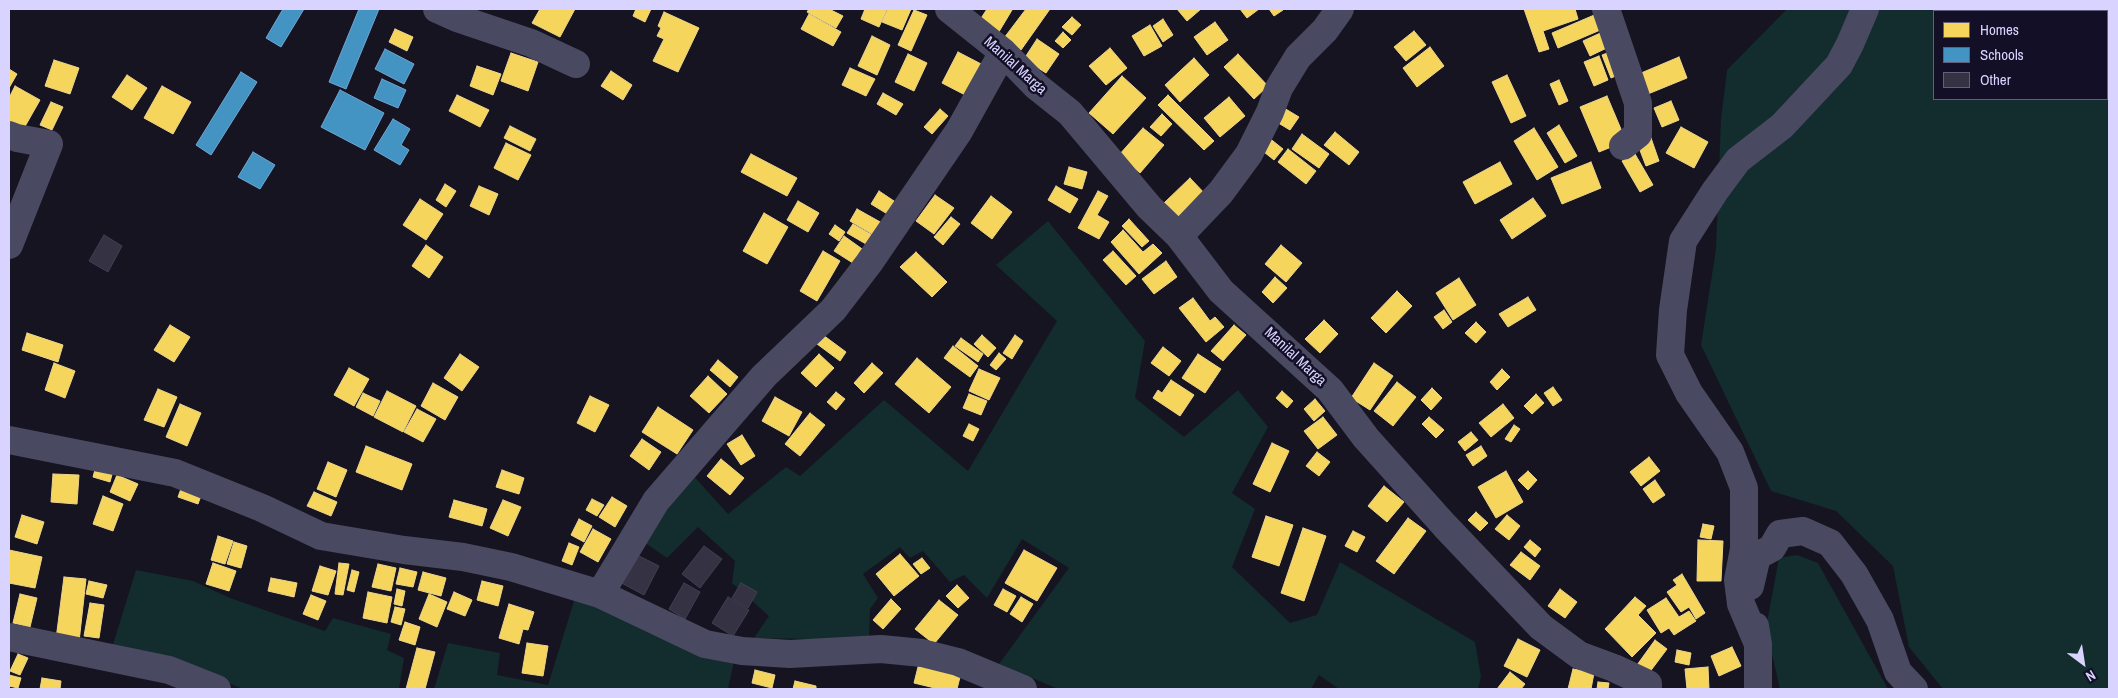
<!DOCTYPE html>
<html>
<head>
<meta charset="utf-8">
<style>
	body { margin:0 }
	#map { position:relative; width:2118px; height:698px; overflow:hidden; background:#161421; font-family:"Archivo Narrow",sans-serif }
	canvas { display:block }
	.frame { position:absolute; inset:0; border:10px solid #d9d4ff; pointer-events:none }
	.legend { position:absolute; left:1933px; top:10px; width:175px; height:90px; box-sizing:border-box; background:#130f26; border:1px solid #625e7d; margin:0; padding:6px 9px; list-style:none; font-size:15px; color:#d9d4ff }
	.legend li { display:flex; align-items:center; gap:10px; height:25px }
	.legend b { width:25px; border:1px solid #625e7d }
	.north { position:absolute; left:2058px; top:638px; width:50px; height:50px; -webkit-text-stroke:4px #130f26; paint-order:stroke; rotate:149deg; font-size:14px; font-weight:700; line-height:20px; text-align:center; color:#d9d4ff }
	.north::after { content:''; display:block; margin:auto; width:18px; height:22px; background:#d9d4ff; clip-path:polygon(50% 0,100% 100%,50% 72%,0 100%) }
</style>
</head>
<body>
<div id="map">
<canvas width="2118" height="698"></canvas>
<div class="frame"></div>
<ul class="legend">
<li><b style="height:14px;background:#f6d55c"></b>Homes</li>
<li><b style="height:14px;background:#4393c3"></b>Schools</li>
<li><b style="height:14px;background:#343243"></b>Other</li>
</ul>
<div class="north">N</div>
</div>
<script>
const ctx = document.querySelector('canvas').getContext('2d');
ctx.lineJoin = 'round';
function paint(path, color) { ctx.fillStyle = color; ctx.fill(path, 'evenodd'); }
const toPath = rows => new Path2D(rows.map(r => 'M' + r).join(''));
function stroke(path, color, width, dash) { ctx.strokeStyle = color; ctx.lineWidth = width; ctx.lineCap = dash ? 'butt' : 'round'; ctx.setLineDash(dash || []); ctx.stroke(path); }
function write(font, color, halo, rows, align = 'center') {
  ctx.font = font + ' "Archivo Narrow",sans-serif'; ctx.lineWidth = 5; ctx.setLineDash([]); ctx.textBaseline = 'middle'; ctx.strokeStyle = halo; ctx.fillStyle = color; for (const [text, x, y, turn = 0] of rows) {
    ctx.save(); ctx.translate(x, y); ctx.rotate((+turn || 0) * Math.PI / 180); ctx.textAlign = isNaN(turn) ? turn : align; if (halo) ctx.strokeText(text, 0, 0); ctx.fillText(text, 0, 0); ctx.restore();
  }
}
const green = toPath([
	[1787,9,2109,9,2109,689,1943,689,1909,647,1893,566,1836,511,1771,491,1701,345,1716,249,1721,119,1727,70],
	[1934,11,2107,11,2107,99,1934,99],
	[1048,221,1145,341,1135,398,1184,437,1238,390,1268,427,1232,493,1255,509,1232,567,1290,623,1317,615,1340,562,1475,642,1481,677,1478,689,1339,689,1319,675,1311,689,1058,689,999,664,1069,568,1022,539,987,598,964,575,950,582,923,551,910,558,900,547,863,574,878,598,870,609,869,640,754,638,769,616,732,583,735,561,698,527,667,558,644,542,690,472,728,514,786,467,800,476,884,400,968,471,1057,321,996,265],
	[1797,555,1818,563,1888,689,1780,689,1766,628,1779,558],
	[136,570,193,581,230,598,325,631,333,618,391,634,387,650,404,658,399,689,243,689,180,663,111,651],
	[575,598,734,661,728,689,434,689,448,643,500,653,497,675,548,685]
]);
const homes = toPath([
	[540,9,575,9,560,37,532,23,540,9],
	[636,9,651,9,645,22,633,16,636,9],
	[809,9,829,9,843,16,836,28,807,12,809,9],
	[865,9,887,9,879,27,861,19,865,9],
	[888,9,911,9,902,30,882,22,888,9],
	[987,9,1012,10,997,35,978,23,987,9],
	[1026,9,1050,9,1021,50,1004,38,1026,9],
	[1177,9,1201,9,1187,21,1177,9],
	[1240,9,1259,9,1247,18,1240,9],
	[1269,9,1282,9,1283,10,1274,16,1269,9],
	[1524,9,1575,9,1578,19,1543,31,1549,49,1539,52,1524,9],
	[914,10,927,15,911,51,898,45,914,10],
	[664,12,699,28,678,72,653,61,664,39,657,36,661,28,658,26,664,12],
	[1599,13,1605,28,1558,48,1552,33,1599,13],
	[809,14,841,32,833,46,801,29,809,14],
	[1072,17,1081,25,1072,35,1062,27,1072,17],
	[1163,19,1173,35,1163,42,1153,26,1163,19],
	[1215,22,1228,40,1207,55,1194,37,1215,22],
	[1150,25,1162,46,1144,56,1132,36,1150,25],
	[395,29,413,37,407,51,389,42,395,29],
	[1607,30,1613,45,1590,56,1583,41,1607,30],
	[1414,31,1426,45,1406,61,1394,47,1414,31],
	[1063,32,1071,40,1063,48,1055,41,1063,32],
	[872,36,890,45,877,75,858,66,872,36],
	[1037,39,1059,54,1046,73,1024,59,1037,39],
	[1430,47,1444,66,1417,87,1403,68,1430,47],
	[1110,48,1127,68,1106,85,1089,66,1110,48],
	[958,52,985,66,969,97,942,83,958,52],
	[1610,52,1618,75,1611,78,1602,55,1610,52],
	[511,53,538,62,528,91,501,81,511,53],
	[908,54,927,63,914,91,895,82,908,54],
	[1238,54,1268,86,1254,99,1224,67,1238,54],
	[1599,56,1608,80,1594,86,1584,62,1599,56],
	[1679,57,1687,78,1643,96,1634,76,1679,57],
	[1194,58,1209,75,1180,102,1165,85,1194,58],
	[54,60,79,68,70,94,45,86,54,60],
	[477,66,501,74,493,95,470,86,477,66],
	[850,68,875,79,866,96,842,85,850,68],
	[9,69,17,74,9,88,9,69],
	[611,71,632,85,623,100,601,86,611,71],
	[127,75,147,88,132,110,112,97,127,75],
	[1507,75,1526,116,1511,123,1492,82,1507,75],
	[1122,76,1146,98,1113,134,1089,113,1122,76],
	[1559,80,1568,101,1559,105,1550,84,1559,80],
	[15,86,40,100,23,130,9,122,9,98,15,86],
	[162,86,191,102,173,134,144,118,162,86],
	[883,93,903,104,896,115,877,104,883,93],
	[457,95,489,110,480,127,449,111,457,95],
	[1168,95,1214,141,1204,150,1158,105,1168,95],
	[1607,96,1626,141,1599,152,1580,107,1607,96],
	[1229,97,1245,116,1220,137,1204,118,1229,97],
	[1671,101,1679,120,1662,127,1654,108,1671,101],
	[51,102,63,107,52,130,40,125,51,102],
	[1284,108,1299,117,1290,130,1275,121,1284,108],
	[940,109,948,116,932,134,924,127,940,109],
	[1162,114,1172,124,1161,136,1150,127,1162,114],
	[1559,125,1577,156,1565,163,1547,133,1559,125],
	[510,126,536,139,530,151,504,138,510,126],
	[1681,127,1708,142,1694,168,1666,153,1681,127],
	[1143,128,1164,145,1140,173,1119,155,1143,128],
	[1534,128,1558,167,1537,180,1514,141,1534,128],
	[1335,132,1359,152,1349,165,1324,145,1335,132],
	[1302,134,1329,154,1319,168,1292,149,1302,134],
	[1650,135,1659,161,1646,166,1636,140,1650,135],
	[1268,137,1283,149,1274,160,1259,148,1268,137],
	[506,143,531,155,518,180,494,168,506,143],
	[1288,149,1316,171,1306,184,1278,162,1288,149],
	[751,154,797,178,787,196,741,172,751,154],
	[1635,154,1653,185,1640,192,1622,161,1635,154],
	[1500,162,1512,184,1475,204,1463,182,1500,162],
	[1591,162,1601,188,1562,204,1551,178,1591,162],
	[1069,167,1087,172,1082,189,1064,184,1069,167],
	[1190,178,1208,197,1182,222,1164,203,1190,178],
	[445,184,456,191,446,207,436,200,445,184],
	[479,186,498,194,489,215,470,206,479,186],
	[1056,186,1078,199,1070,213,1048,200,1056,186],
	[879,191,897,203,889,215,871,204,879,191],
	[1098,191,1108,196,1097,215,1109,222,1099,239,1078,228,1098,191],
	[935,195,954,208,934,234,916,221,935,195],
	[991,196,1012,212,992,239,971,223,991,196],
	[1533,198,1546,216,1512,239,1500,220,1533,198],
	[420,199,443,214,426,240,403,225,420,199],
	[798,201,819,213,808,232,787,220,798,201],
	[857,209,882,223,874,235,850,221,857,209],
	[764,213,788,227,767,264,743,251,764,213],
	[951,217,960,224,943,245,934,237,951,217],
	[1129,219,1149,241,1142,247,1122,226,1129,219],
	[853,224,872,235,866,244,847,233,853,224],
	[835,225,845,232,839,241,829,234,835,225],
	[1123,230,1143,252,1153,244,1162,253,1139,274,1111,242,1123,230],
	[844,236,865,251,856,265,834,251,844,236],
	[426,245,443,257,429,278,412,266,426,245],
	[1281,245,1302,263,1286,282,1265,264,1281,245],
	[823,251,840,261,817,301,800,291,823,251],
	[1113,251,1136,276,1126,285,1103,260,1113,251],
	[916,252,947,282,932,297,900,267,916,252],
	[1166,261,1177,277,1154,294,1142,279,1166,261],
	[1275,277,1287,288,1273,303,1262,292,1275,277],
	[1459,278,1476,305,1453,320,1436,293,1459,278],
	[1397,291,1412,306,1386,333,1371,318,1397,291],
	[1528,297,1536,310,1508,327,1499,314,1528,297],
	[1193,298,1210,321,1215,317,1224,327,1206,342,1179,308,1193,298],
	[1444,310,1452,322,1443,329,1434,317,1444,310],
	[1324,320,1338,334,1320,353,1305,339,1324,320],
	[1476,322,1486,332,1476,343,1465,333,1476,322],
	[170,325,190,337,174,362,154,350,170,325],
	[1234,325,1246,335,1223,361,1211,351,1234,325],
	[819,332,846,352,840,361,813,341,819,332],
	[27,333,63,345,58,362,22,350,27,333],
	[982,335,996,348,988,357,974,344,982,335],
	[1015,335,1023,341,1012,359,1003,353,1015,335],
	[961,338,983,354,978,362,955,346,961,338],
	[953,346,978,366,970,377,944,358,953,346],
	[1163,347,1181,361,1169,376,1151,363,1163,347],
	[999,353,1006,359,996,370,990,365,999,353],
	[460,354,479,367,462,391,444,378,460,354],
	[819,354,834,368,816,387,801,373,819,354],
	[1198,354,1221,369,1205,393,1182,378,1198,354],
	[917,358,951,387,929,413,895,384,917,358],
	[718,360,738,377,730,387,710,370,718,360],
	[54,363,75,371,65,398,45,390,54,363],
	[872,363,883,373,864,393,854,383,872,363],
	[1374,363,1393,376,1370,410,1351,398,1374,363],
	[349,368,369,379,354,406,334,395,349,368],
	[979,369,1000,378,989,400,969,391,979,369],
	[1502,369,1510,377,1497,390,1490,382,1502,369],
	[708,376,727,394,709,413,690,396,708,376],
	[1171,380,1194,395,1180,416,1153,398,1158,390,1162,393,1171,380],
	[1397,382,1416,397,1393,426,1374,411,1397,382],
	[433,383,458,397,445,420,421,406,433,383],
	[1553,387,1562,400,1553,406,1544,393,1553,387],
	[1432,388,1442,398,1431,410,1421,400,1432,388],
	[158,389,177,397,164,427,144,420,158,389],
	[387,391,416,406,403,432,374,417,387,391],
	[1282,391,1293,401,1287,408,1276,398,1282,391],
	[836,392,845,399,836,410,827,402,836,392],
	[363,393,380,401,373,416,356,407,363,393],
	[969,394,987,401,981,415,963,408,969,394],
	[1536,394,1544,403,1532,414,1524,406,1536,394],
	[590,396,609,405,595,432,577,423,590,396],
	[775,397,802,412,789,436,762,421,775,397],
	[1315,399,1325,411,1314,421,1304,409,1315,399],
	[180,404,201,413,187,446,166,437,180,404],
	[1503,404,1514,418,1491,437,1479,423,1503,404],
	[658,407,693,430,677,454,642,432,658,407],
	[417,409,436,419,423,442,404,432,417,409],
	[810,413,825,425,800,456,785,444,810,413],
	[1323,417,1337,435,1318,449,1304,431,1323,417],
	[1429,417,1444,430,1436,438,1422,424,1429,417],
	[969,424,979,429,973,441,963,436,969,424],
	[1514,425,1520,429,1511,442,1505,439,1514,425],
	[1471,432,1478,440,1465,451,1458,442,1471,432],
	[742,435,755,456,741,465,727,444,742,435],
	[642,439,661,452,649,470,630,456,642,439],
	[1272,443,1289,451,1270,492,1253,484,1272,443],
	[366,446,412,464,402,490,356,472,366,446],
	[1481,446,1487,456,1473,466,1466,455,1481,446],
	[1317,452,1330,462,1319,476,1306,466,1317,452],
	[1649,457,1660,471,1641,486,1630,472,1649,457],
	[721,459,744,478,730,495,707,476,721,459],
	[97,462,114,467,110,482,93,477,97,462],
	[328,462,347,470,336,497,317,489,328,462],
	[502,470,524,478,519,494,496,487,502,470],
	[1506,471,1523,502,1496,518,1478,487,1506,471],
	[1528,471,1537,480,1528,490,1518,480,1528,471],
	[53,474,79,475,77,504,51,502,53,474],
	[117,475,138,484,130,501,110,492,117,475],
	[1655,480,1665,495,1653,503,1643,489,1655,480],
	[182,486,202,493,198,504,178,497,182,486],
	[1384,486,1404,502,1387,522,1368,506,1384,486],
	[314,492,337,502,331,516,307,506,314,492],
	[103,496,123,504,113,531,93,524,103,496],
	[612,497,627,506,615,527,599,517,612,497],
	[592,499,604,505,597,516,586,510,592,499],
	[454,500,487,509,482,526,449,517,454,500],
	[503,500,521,507,508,536,490,528,503,500],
	[1476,512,1488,523,1480,531,1468,520,1476,512],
	[22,515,44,522,37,544,15,537,22,515],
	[1507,515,1520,526,1509,540,1495,529,1507,515],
	[1266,516,1293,525,1279,566,1252,557,1266,516],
	[1408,518,1426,531,1394,574,1376,561,1408,518],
	[579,519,592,526,584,542,571,535,579,519],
	[1703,524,1714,526,1711,539,1700,537,1703,524],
	[1303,528,1326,536,1304,601,1281,593,1303,528],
	[593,529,611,539,598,562,580,552,593,529],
	[1353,531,1365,537,1357,552,1345,546,1353,531],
	[218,536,233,541,225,564,211,560,218,536],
	[1530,540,1541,549,1535,557,1524,547,1530,540],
	[1698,540,1723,541,1721,581,1697,581,1698,540],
	[234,542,247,546,241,568,227,564,234,542],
	[569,543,579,547,572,565,562,561,569,543],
	[9,550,42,557,35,588,9,583,9,550],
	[1024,550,1057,568,1037,601,1005,583,1024,550],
	[1521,552,1540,566,1530,580,1510,565,1521,552],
	[900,554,919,576,894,596,876,574,900,554],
	[922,558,930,568,921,574,913,564,922,558],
	[213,563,236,571,229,591,206,584,213,563],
	[339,563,349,564,343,595,335,594,339,563],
	[378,564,396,568,391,591,372,587,378,564],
	[320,566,336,571,328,595,312,591,320,566],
	[400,568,417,572,413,587,396,584,400,568],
	[352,570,359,572,354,592,347,590,352,570],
	[423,572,446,578,441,596,418,590,423,572],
	[1682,574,1705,613,1696,619,1689,607,1681,612,1667,592,1677,585,1673,580,1682,574],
	[64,577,86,579,79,642,56,639,64,577],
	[271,578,297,583,294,597,268,591,271,578],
	[89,581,107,585,103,598,86,594,89,581],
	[482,581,503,586,498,606,477,600,482,581],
	[957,585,969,598,958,608,946,596,957,585],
	[397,589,405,591,402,606,394,604,397,589],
	[1003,589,1016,596,1007,612,994,605,1003,589],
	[1560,589,1577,602,1565,618,1548,606,1560,589],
	[368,592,392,597,387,623,363,618,368,592],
	[454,592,472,600,465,616,447,609,454,592],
	[20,594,37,598,30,627,13,623,20,594],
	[429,594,447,602,437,627,419,619,429,594],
	[311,595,326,601,318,620,303,614,311,595],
	[1021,597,1033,604,1022,622,1010,614,1021,597],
	[1635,597,1646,606,1638,615,1656,633,1632,657,1605,629,1635,597],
	[1666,598,1679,617,1689,611,1696,621,1674,635,1669,628,1661,633,1647,610,1666,598],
	[891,599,901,609,883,629,873,620,891,599],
	[939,600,958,615,934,644,915,629,939,600],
	[90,603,104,605,99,638,84,636,90,603],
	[509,604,534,612,528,630,523,629,519,644,499,638,509,604],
	[395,607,405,609,401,625,391,622,395,607],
	[405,622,420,627,415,645,399,640,405,622],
	[1518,639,1540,650,1527,677,1504,666,1518,639],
	[1655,640,1667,649,1649,673,1637,665,1655,640],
	[527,643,548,646,543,676,522,673,527,643],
	[1732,647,1741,666,1719,676,1711,656,1732,647],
	[417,648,435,652,425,689,406,689,417,648],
	[1677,650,1691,653,1689,665,1675,662,1677,650],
	[18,654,28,658,20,675,10,671,18,654],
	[920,659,962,669,957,689,939,689,914,683,920,659],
	[1708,667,1709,689,1687,689,1685,669,1708,667],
	[1573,669,1594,673,1591,689,1568,689,1573,669],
	[755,670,775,675,772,688,752,683,755,670],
	[1510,672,1525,684,1521,689,1497,689,1510,672],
	[9,675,21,678,18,688,9,686,9,675],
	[42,678,61,681,60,689,40,689,42,678],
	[795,681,816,686,816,689,793,689,795,681],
	[1598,682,1609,683,1608,689,1597,689,1598,682]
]);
const schools = toPath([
	[283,9,304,9,281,47,266,38,283,9],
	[359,9,379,9,346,89,329,82,359,9],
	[385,49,414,64,404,84,375,69,385,49],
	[241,72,257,82,211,155,196,145,241,72],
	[382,79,406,90,398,108,374,98,382,79],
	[340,90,384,113,365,150,321,127,340,90],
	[393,119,410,129,401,145,409,150,400,165,374,150,393,119],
	[253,152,275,165,260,189,238,177,253,152]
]);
const building = toPath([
	[104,235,122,246,108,272,89,261,104,235],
	[704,546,722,559,700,588,682,574,704,546],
	[631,552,659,566,644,595,616,580,631,552],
	[684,583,700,592,685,619,669,609,684,583],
	[741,583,757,592,748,608,732,598,741,583],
	[728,597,749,610,733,636,712,623,728,597]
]);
const minor = toPath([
	[437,9,457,18,531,43,576,64],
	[949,9,1003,52,1036,86,1070,113,1149,207,1179,236,1221,291,1330,390,1366,438,1445,526,1541,627,1579,655,1614,668,1648,684,1648,689],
	[1606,9,1638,103,1638,134,1623,146],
	[9,135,17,138,49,144,9,245],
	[1179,236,1221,192,1249,154,1270,112,1279,88,1298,57,1325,30,1340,9],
	[9,440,175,473,262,508,321,536,404,550,463,557,511,567,600,594,705,644,742,651,790,654,881,649,922,653,958,662,1023,689],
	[1750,586,1757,556,1772,548,1780,534,1803,531,1830,543,1854,574,1880,620,1898,672,1914,689],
	[600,594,656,501,764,376,833,310,869,263,959,131,1003,52],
	[1755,626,1758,644,1758,689],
	[9,637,169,670,217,689],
	[1758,644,1741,604,1738,580,1744,549,1744,488,1730,452,1689,393,1670,355,1673,310,1683,241,1715,191,1738,160,1782,126,1839,65,1850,44,1865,9]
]);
const streetNames = [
	["Manilal Marga",1015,66,42],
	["Manilal Marga",1295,357,43]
];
paint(green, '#132c2d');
paint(homes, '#f6d55c');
stroke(homes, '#edd58d', 1);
paint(schools, '#4393c3');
stroke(schools, '#70a6d5', 1);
paint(building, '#343243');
stroke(building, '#433f54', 1);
stroke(minor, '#4a4962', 28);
write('15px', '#d9d4ff', '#130f26', streetNames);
</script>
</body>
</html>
